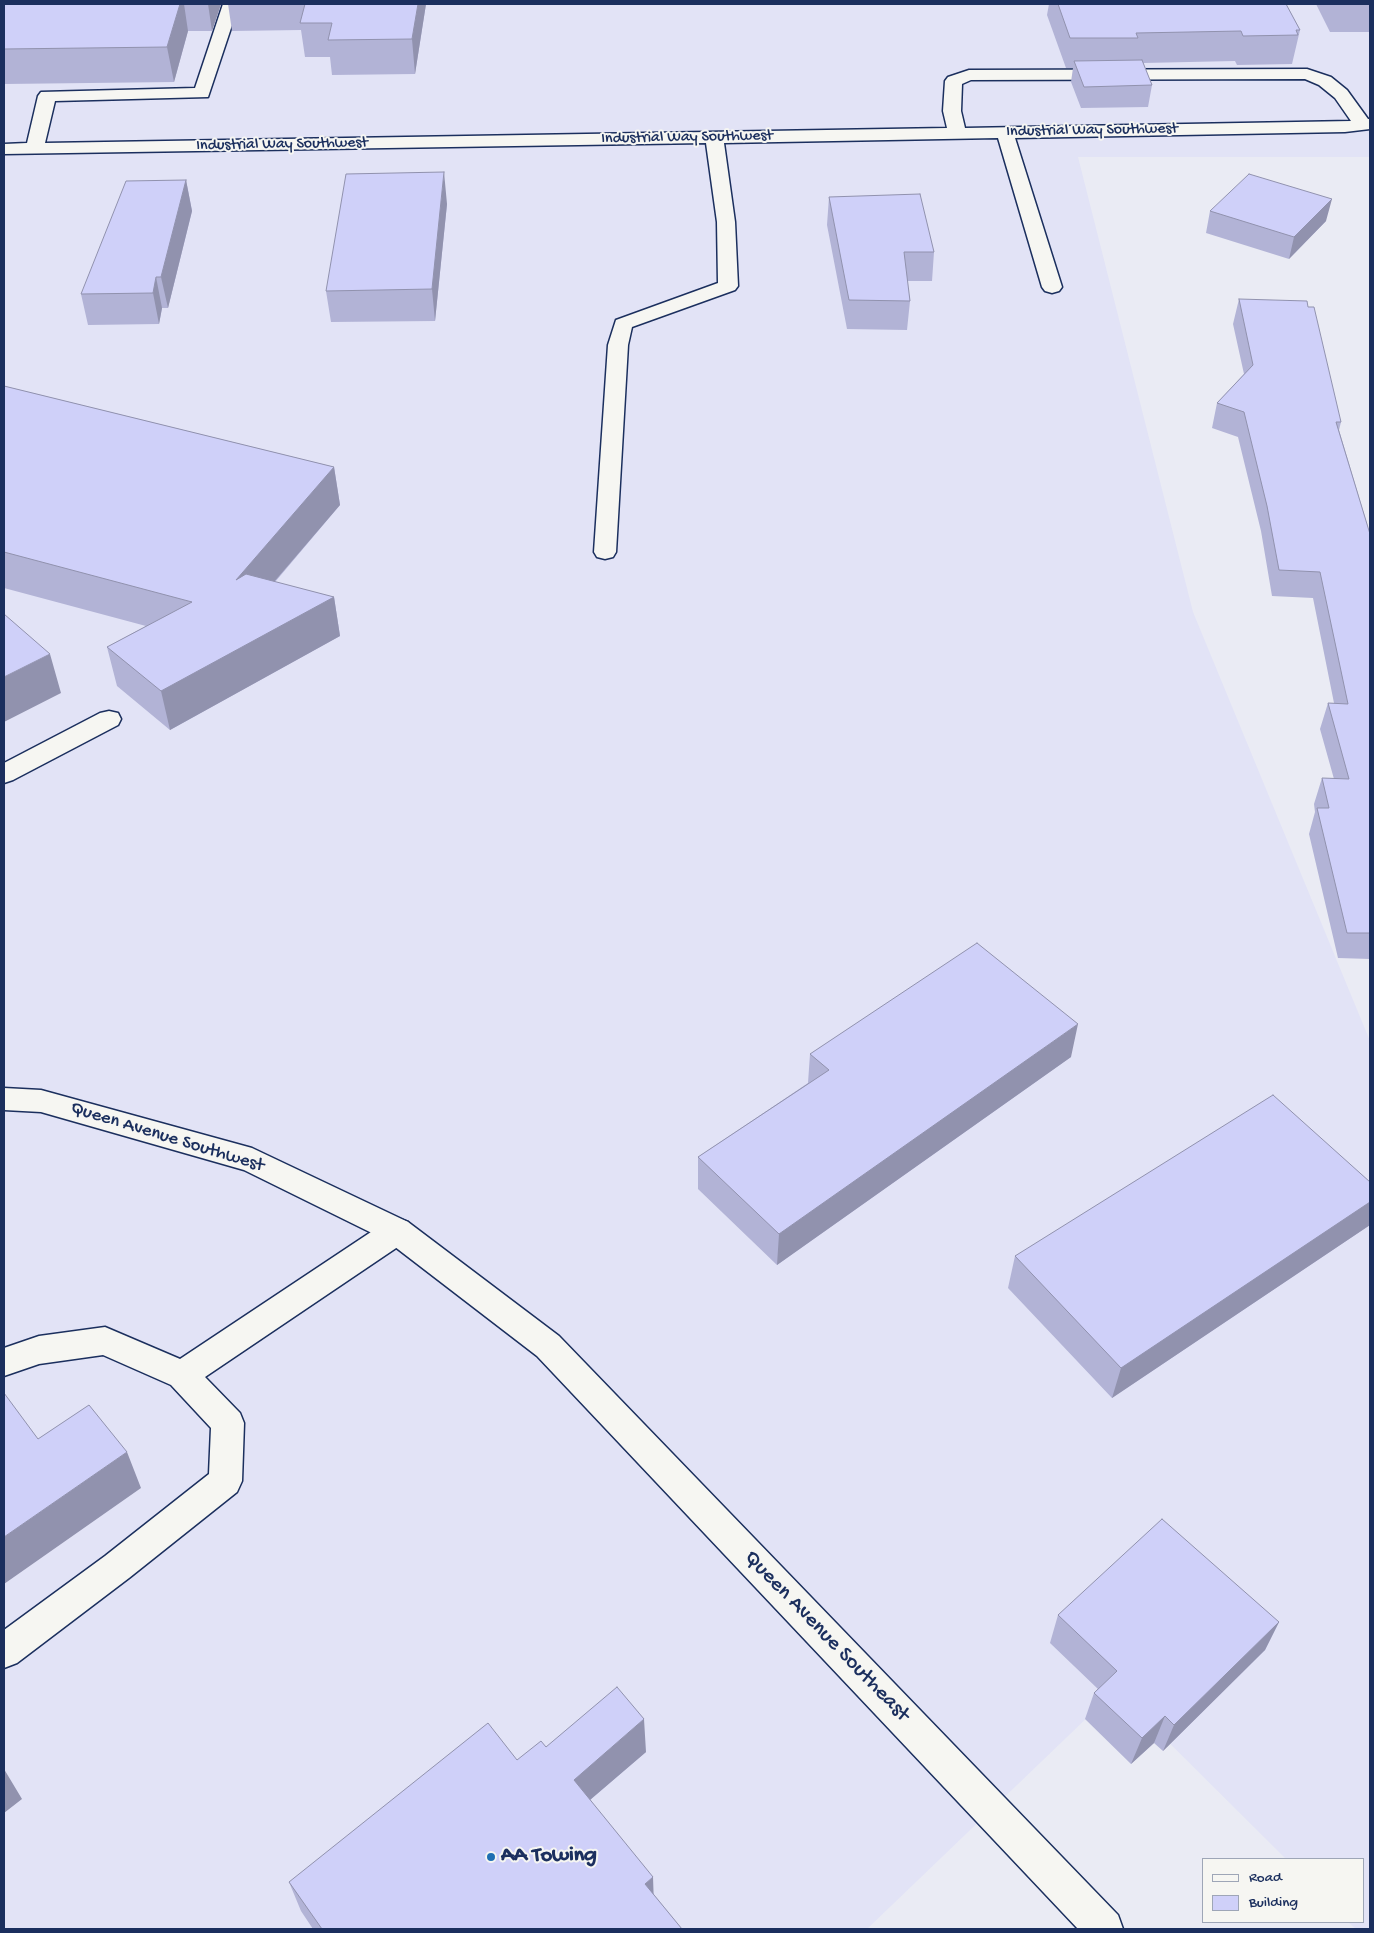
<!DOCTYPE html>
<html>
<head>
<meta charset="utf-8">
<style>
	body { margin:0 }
	#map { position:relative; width:1374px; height:1933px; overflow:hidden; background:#eaebf4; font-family:"Gochi Hand",sans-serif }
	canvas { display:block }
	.frame { position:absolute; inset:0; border:5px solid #1b2f5e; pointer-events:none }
	.legend { position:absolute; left:1202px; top:1858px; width:162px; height:65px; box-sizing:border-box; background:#f6f6f2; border:1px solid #9ea6b7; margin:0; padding:6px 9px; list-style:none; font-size:15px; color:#1b2f5e }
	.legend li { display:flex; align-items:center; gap:10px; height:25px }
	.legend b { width:25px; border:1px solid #9ea6b7 }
</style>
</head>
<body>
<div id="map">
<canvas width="1374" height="1933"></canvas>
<div class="frame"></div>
<ul class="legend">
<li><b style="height:6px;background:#f6f6f2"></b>Road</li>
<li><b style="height:14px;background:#cfd0f9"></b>Building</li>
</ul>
</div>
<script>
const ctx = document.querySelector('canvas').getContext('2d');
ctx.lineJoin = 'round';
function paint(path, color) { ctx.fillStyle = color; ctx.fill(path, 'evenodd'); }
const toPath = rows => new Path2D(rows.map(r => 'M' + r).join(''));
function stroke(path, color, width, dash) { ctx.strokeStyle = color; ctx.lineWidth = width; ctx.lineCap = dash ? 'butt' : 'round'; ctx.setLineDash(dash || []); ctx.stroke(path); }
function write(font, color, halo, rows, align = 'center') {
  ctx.font = font + ' "Gochi Hand",sans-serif'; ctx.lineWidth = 4; ctx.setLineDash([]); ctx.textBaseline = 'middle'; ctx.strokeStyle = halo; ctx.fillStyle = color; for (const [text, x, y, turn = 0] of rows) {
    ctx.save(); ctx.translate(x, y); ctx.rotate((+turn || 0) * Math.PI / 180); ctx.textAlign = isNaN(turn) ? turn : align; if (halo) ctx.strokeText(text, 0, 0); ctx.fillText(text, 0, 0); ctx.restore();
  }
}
const built = toPath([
	[4,4,1370,4,1370,157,1078,157,1193,612,1370,1041,1370,1929,1356,1929,1348,1922,1363,1922,1363,1859,1286,1859,1116,1690,867,1929,4,1929]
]);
const minor = toPath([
	[223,4,239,4,208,97,55,101,45,143,947,128,943,111,945,81,948,77,969,70,1307,69,1331,77,1347,90,1368,119,1370,119,1370,129,1345,132,1015,138,1062,287,1059,291,1052,293,1045,291,1042,287,998,138,724,143,735,222,738,286,735,290,632,327,628,345,616,552,613,557,605,559,597,557,594,552,608,345,616,320,718,283,717,222,706,143,4,154,4,144,27,143,38,96,41,92,195,88,223,4],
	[1305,79,1319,85,1335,98,1351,121,965,128,961,111,962,84,971,80,1305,79],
	[109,711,118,713,121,719,118,725,13,780,4,783,4,763,100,713,109,711],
	[397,1218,408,1222,412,1231,408,1240,205,1377,240,1413,244,1423,242,1481,237,1492,129,1578,17,1663,4,1668,4,1630,105,1556,209,1474,211,1428,171,1385,103,1355,39,1364,4,1376,4,1348,39,1336,105,1327,180,1359,386,1222,397,1218]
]);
const major = toPath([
	[4,1088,41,1090,252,1148,408,1222,559,1336,1118,1915,1123,1929,1078,1929,537,1356,386,1240,244,1170,41,1112,4,1110,4,1088]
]);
const wall = toPath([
	[4,4,221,4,212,31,188,31,174,82,4,84],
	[228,4,426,4,415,74,332,75,330,57,305,57,301,30,232,31],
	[1049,4,1286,4,1300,30,1292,64,1237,65,1235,61,1143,63,1152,85,1148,107,1081,108,1071,82,1073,68,1066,68,1047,15],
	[1316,4,1370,4,1370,32,1330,32],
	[186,180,192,211,168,308,162,308,159,324,88,325,81,294],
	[829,197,934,252,932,281,907,281,910,301,907,330,847,329,827,225],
	[447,204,435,321,331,322,326,291],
	[1210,211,1326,221,1289,259,1206,233],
	[1239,299,1341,422,1339,430,1370,534,1370,959,1338,958,1309,834,1315,812,1314,804,1322,778,1334,779,1320,729,1328,703,1334,703,1313,598,1272,596,1261,531,1238,437,1212,428,1217,403,1244,374,1233,324],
	[4,386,334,467,340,505,275,582,334,597,340,636,170,730,117,686,107,647,146,626,4,588],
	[810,1054,1071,1057,777,1265,698,1189,698,1157,808,1083],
	[1370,1182,1370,1225,1112,1398,1008,1288,1015,1256],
	[1058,1615,1279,1622,1265,1650,1163,1751,1154,1743,1131,1764,1085,1719,1094,1693,1098,1689,1050,1643],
	[546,1747,646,1752,590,1800,654,1895,682,1929,313,1929,301,1911,289,1882]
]);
const shadedWall = toPath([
	[180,4,184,4,188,31,174,82,167,47],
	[208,4,221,4,212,31],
	[418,4,426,4,415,74,412,39],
	[444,172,447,204,435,321,432,289],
	[186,180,192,211,168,308,161,277],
	[1332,199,1326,221,1289,259,1294,237],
	[156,277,162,308,159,324,153,293],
	[334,467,340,505,243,618,236,580],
	[334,597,340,636,170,730,161,691],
	[50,654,61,693,4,722,4,677],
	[1078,1024,1071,1057,777,1265,779,1234],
	[1370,1202,1370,1225,1112,1398,1121,1368],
	[127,1452,141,1488,4,1584,4,1537],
	[1279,1622,1265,1650,1163,1751,1174,1725],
	[1165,1716,1154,1743,1131,1764,1142,1738],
	[644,1719,646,1752,577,1811,574,1780],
	[4,1769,22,1799,4,1813],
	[653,1877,654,1906,645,1884]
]);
const building = toPath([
	[4,4,180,4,167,47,4,49,4,4],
	[305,4,418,4,412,39,328,40,332,23,300,23,305,4],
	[1058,4,1286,4,1300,30,1296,30,1298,35,1243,36,1241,31,1136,33,1138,38,1070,38,1058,4],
	[1142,60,1152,85,1084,87,1074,61,1142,60],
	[444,172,432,289,326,291,346,174,444,172],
	[1249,174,1332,199,1294,237,1210,211,1249,174],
	[186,180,161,277,156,277,153,293,81,294,126,181,186,180],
	[920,194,934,252,904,252,910,301,849,300,829,197,920,194],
	[1239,299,1307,301,1308,307,1314,307,1341,422,1336,422,1370,534,1370,933,1347,933,1317,808,1329,808,1322,778,1349,779,1328,703,1348,704,1320,572,1279,570,1267,506,1244,412,1217,403,1253,365,1239,299],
	[4,386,334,467,236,580,246,574,334,597,161,691,107,647,192,602,4,552,4,386],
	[4,614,50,654,4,677,4,614],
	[977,943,1078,1024,779,1234,698,1157,829,1070,810,1054,977,943],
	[1273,1095,1370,1182,1370,1202,1121,1368,1015,1256,1273,1095],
	[4,1393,38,1439,89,1405,127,1452,4,1537,4,1393],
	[1162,1519,1279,1622,1174,1725,1165,1716,1142,1738,1094,1693,1117,1671,1058,1615,1162,1519],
	[617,1687,644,1719,574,1780,653,1877,645,1884,682,1929,322,1929,289,1882,488,1723,517,1760,541,1741,546,1747,617,1687]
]);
const markers = [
	[491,1857,5,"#1f6fb2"]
];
const farStreetnames = [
	["Industrial Way Southwest",1092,131,-1],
	["Industrial Way Southwest",687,138,-1],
	["Industrial Way Southwest",282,145,-1]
];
const streetNames = [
	["Queen Avenue Southwest",167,1138,17]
];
const nearStreetnames = [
	["Queen Avenue Southeast",826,1637,46]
];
const nearPoinames = [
	["AA Towing",501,1857]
];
paint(built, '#e2e3f6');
stroke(minor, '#1b2f5e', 3);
stroke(major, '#1b2f5e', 3);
paint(minor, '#f6f6f2');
paint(major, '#f6f6f2');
paint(wall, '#b2b3d6');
paint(shadedWall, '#9192ae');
paint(building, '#cfd0f9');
stroke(building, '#9192ae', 1);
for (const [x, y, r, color] of markers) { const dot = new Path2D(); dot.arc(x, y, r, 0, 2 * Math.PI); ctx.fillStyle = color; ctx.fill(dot); stroke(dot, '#f6f6f2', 2); }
write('16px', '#1b2f5e', '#f6f6f2', farStreetnames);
write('19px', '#1b2f5e', '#f6f6f2', streetNames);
write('22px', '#1b2f5e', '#f6f6f2', nearStreetnames);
write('bold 22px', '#1b2f5e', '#f6f6f2', nearPoinames, 'left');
</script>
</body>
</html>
